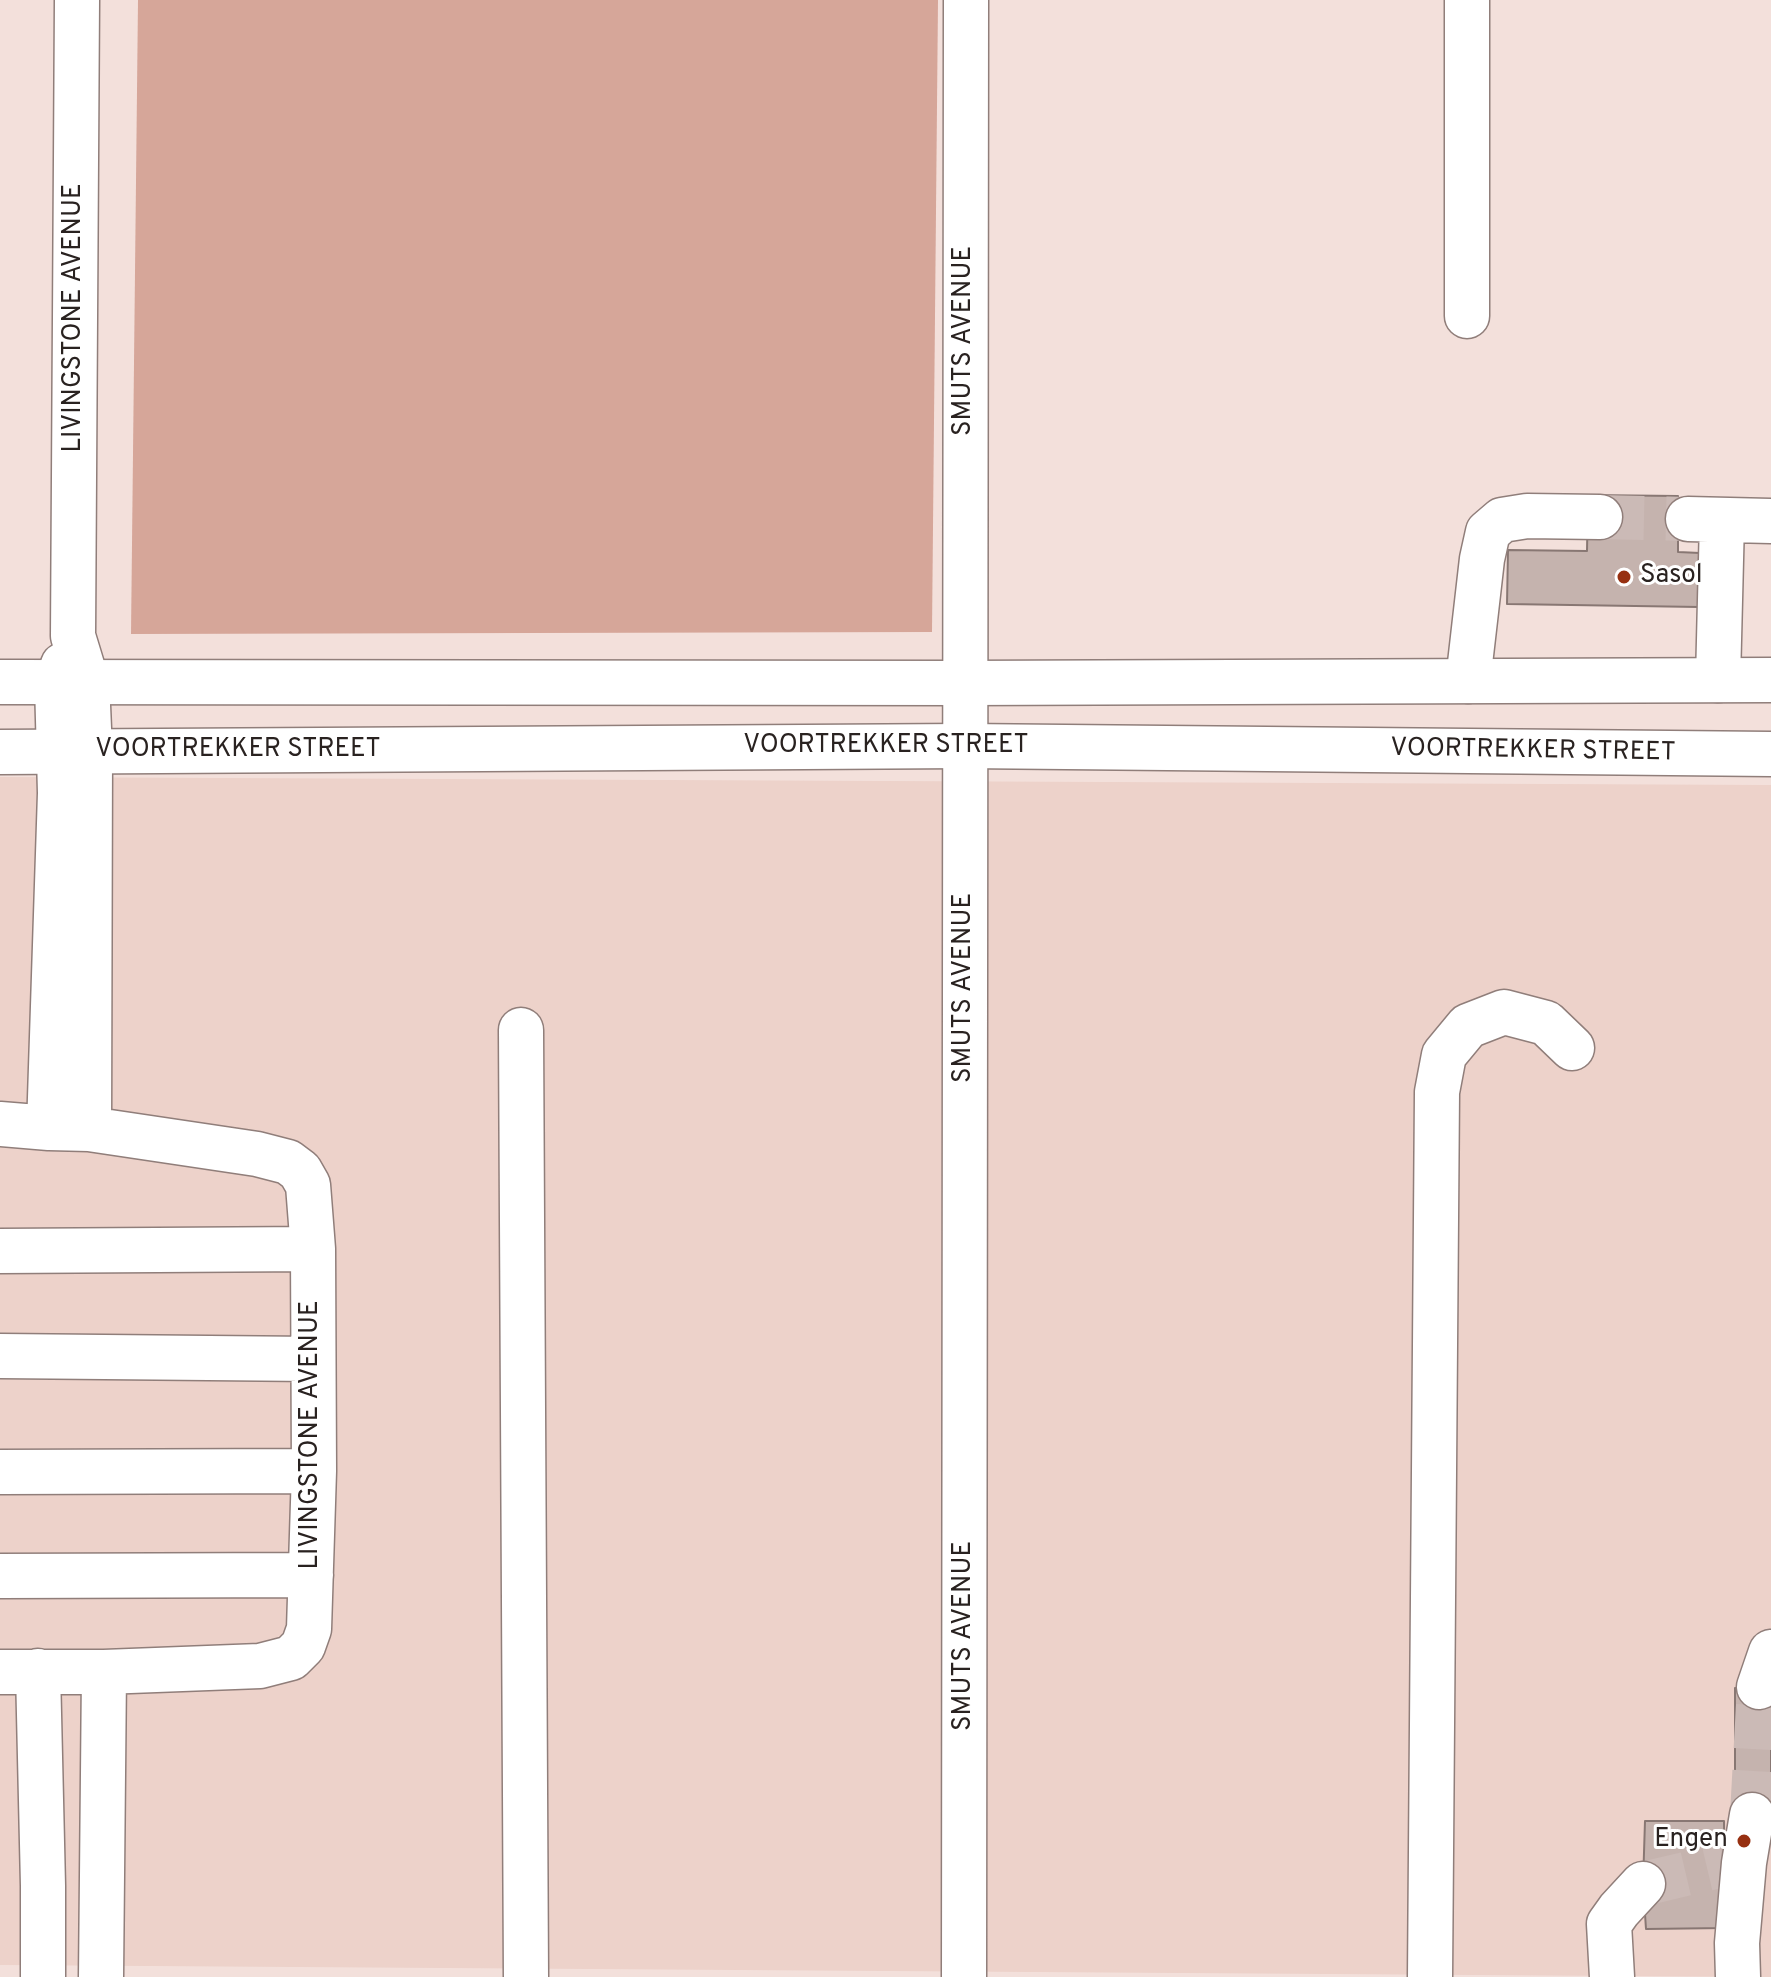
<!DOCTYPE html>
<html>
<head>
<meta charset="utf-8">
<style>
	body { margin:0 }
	canvas { display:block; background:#f3e0db }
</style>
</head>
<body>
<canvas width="1771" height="1977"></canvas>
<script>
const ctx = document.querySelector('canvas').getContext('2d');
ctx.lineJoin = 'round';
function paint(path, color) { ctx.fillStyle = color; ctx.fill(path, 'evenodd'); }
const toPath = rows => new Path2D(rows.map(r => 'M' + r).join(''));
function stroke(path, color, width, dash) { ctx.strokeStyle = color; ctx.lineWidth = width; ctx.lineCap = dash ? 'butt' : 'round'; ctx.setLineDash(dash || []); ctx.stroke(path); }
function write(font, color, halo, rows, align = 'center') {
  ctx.font = font + ' Overpass,sans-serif'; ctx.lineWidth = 6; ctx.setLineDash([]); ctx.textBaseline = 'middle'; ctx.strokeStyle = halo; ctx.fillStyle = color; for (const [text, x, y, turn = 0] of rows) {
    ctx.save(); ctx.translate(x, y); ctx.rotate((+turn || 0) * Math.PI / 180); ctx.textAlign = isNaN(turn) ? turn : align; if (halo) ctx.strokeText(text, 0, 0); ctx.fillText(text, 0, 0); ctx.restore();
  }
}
const built = toPath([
	[0,777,1771,785,1771,1977,0,1965]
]);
const green = toPath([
	[138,0,938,0,932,632,131,634]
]);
const building = toPath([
	[1588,495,1678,496,1678,552,1700,553,1699,607,1507,604,1508,550,1587,551,1588,495],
	[1759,1687,1771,1687,1771,1815,1735,1815,1735,1688,1759,1687],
	[1645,1821,1724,1821,1725,1928,1646,1929,1643,1884,1645,1821]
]);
const minorTunnel = toPath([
	[1600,517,1688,519],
	[1752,1815,1759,1687],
	[1643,1884,1724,1865]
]);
const minor = toPath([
	[77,0,73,636,87,682,90,752,89,1129],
	[1467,0,1467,316],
	[1688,519,1771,521],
	[1718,680,1722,520],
	[1468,681,1482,559,1488,532,1502,520,1527,516,1600,517],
	[521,1030,526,1977],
	[0,1124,49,1128,89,1129,257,1154,288,1162,300,1171,308,1185,313,1249,314,1471,309,1629,303,1646,291,1658,260,1666,104,1672,0,1672],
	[49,1128,60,793,57,683,63,665],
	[0,1251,313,1249],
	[0,1356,313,1359],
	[0,1472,314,1471],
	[0,1576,311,1575],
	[38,1671,43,1886,43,1977],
	[1759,1687,1771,1652],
	[101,1977,104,1672],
	[964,1977,966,0],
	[1430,1977,1437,1092,1444,1055,1468,1026,1504,1012,1546,1023,1572,1048],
	[1612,1977,1609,1924,1619,1910,1643,1884],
	[1738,1977,1737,1943,1744,1863,1752,1815]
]);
const major = toPath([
	[0,682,965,683,1771,680],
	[0,752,965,746,1771,754]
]);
const markers = [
	[1624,577,8,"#973011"],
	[1744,1841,8,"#973011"]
];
const streetNames = [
	["LIVINGSTONE AVENUE",75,318,-90],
	["SMUTS AVENUE",965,341,-90],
	["VOORTREKKER STREET",886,747],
	["VOORTREKKER STREET",238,751],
	["VOORTREKKER STREET",1533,752,1],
	["SMUTS AVENUE",965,988,-90],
	["LIVINGSTONE AVENUE",312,1435,-90],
	["SMUTS AVENUE",965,1636,-90]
];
const poiNames = [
	["Sasol",1640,577],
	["Engen",1728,1841,"right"]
];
paint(built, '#edd2ca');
paint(green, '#d6a699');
paint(building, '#c5b3ae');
stroke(building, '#887773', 2);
stroke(minorTunnel, '#cbbab6', 44, [44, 22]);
stroke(minor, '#907e7a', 47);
stroke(major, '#907e7a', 47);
stroke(minor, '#fff', 44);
stroke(major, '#fff', 44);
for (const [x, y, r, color] of markers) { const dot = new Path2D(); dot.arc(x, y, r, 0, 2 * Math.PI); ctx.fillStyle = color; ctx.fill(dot); stroke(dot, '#fff', 3); }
write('26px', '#292220', '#fff', streetNames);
write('26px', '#292220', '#fff', poiNames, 'left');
</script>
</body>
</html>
